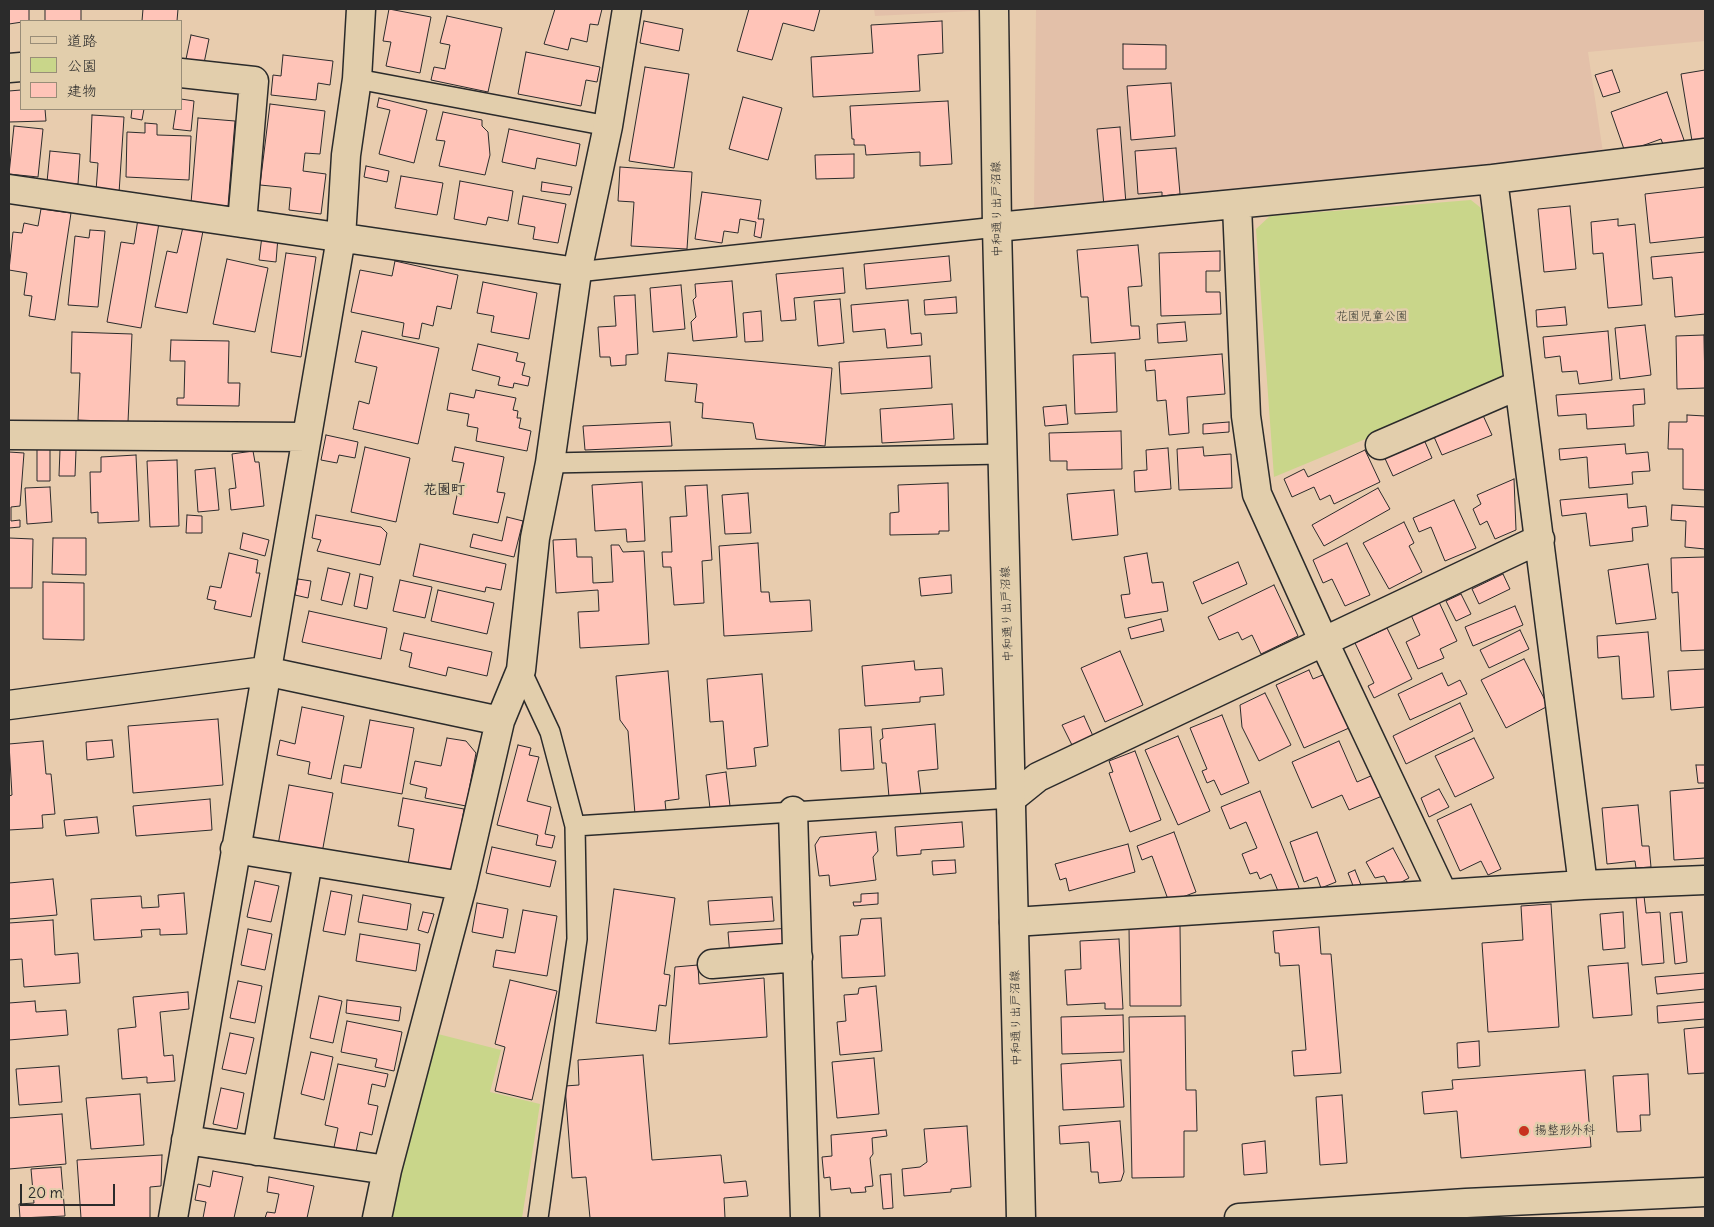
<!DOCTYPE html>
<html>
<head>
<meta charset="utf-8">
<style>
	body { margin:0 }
	#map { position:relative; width:1714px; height:1227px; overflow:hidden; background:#e8ccae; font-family:Delius,"Klee One",sans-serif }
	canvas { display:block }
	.frame { position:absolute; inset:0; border:10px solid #2b2b2b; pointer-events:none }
	.legend { position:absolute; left:20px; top:20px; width:162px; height:90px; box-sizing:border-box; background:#e2ceac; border:1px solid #998d78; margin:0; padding:6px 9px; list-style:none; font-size:15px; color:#2b2b2b }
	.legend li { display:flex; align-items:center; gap:10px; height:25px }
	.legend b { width:25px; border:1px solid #998d78 }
	.scale { position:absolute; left:20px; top:1184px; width:95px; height:22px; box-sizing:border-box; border:2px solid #2b2b2b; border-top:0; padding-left:6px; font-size:15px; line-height:18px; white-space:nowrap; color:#2b2b2b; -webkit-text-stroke:4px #e2ceac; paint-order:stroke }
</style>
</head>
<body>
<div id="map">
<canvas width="1714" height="1227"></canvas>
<div class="frame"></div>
<ul class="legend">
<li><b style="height:6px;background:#e2ceac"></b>道路</li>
<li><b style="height:14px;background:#c9d68a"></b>公園</li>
<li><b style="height:14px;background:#ffc4b8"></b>建物</li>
</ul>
<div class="scale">20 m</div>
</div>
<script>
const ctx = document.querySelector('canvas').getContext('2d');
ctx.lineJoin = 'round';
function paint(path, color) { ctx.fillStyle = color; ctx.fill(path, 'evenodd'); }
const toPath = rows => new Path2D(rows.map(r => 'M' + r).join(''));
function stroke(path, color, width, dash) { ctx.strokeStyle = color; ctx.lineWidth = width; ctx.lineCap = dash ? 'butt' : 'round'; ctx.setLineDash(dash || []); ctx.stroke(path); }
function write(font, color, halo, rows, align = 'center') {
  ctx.font = font + ' Delius,"Klee One",sans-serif'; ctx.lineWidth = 5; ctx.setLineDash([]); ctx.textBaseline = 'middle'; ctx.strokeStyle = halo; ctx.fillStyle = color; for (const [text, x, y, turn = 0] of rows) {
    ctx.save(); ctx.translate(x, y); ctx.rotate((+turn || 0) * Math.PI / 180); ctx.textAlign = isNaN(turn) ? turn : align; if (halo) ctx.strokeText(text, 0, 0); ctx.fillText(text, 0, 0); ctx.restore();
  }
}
const built = toPath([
	[874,9,1013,9,875,16],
	[1036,9,1705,9,1705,41,1588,52,1604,159,1034,207]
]);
const green = toPath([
	[1471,200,1486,212,1503,382,1274,477,1256,229,1270,216],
	[434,1033,501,1050,490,1092,540,1104,522,1218,388,1218]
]);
const building = toPath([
	[9,9,29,9,29,21,9,24,9,9],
	[45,9,81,9,81,21,45,21,45,9],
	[143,9,178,9,177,21,142,21,143,9],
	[389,9,431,17,420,73,386,66,391,42,383,41,389,9],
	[555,9,602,9,598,25,590,24,587,42,571,38,568,50,544,44,555,9],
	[749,9,820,9,814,31,783,23,772,60,737,51,749,9],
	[447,16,502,28,488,92,431,80,434,67,445,69,450,45,440,43,447,16],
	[644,21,683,29,679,51,640,43,644,21],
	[942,21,943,53,918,55,920,91,813,97,811,57,873,53,871,25,942,21],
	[191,35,209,39,203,68,185,64,191,35],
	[1123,44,1166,45,1166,69,1123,69,1123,44],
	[526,52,600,67,597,82,586,80,581,106,518,94,526,52],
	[283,55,333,61,330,85,318,83,316,100,271,95,273,75,281,76,283,55],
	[645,67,689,74,674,168,629,161,645,67],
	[1612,70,1620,92,1603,97,1595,75,1612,70],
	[1705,70,1705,145,1693,147,1681,74,1705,70],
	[1171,83,1175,136,1131,140,1127,86,1171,83],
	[21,90,21,109,45,109,46,121,9,122,9,91,21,90],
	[1667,92,1684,140,1664,147,1661,139,1625,152,1611,112,1667,92],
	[743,97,782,108,768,160,729,149,743,97],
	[379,98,427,110,414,163,379,154,390,110,377,107,379,98],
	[181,99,194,101,191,131,173,129,176,109,181,109,181,99],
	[948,101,952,164,920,166,920,152,866,155,865,145,854,145,854,139,852,139,850,106,948,101],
	[270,104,325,111,320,154,305,153,303,171,326,174,321,214,289,210,291,188,260,185,270,104],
	[132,109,144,109,142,120,131,118,132,109],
	[443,112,482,120,482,126,488,132,490,155,485,175,439,166,445,141,436,140,443,112],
	[92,115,124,117,119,193,96,191,98,163,90,162,92,115],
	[198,118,235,121,228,206,191,203,198,118],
	[145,123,157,124,157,135,191,136,189,180,126,177,127,132,145,133,145,123],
	[14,126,43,129,38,177,9,174,14,126],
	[1120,127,1126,204,1104,206,1097,129,1120,127],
	[509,129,580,144,576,166,537,158,535,169,502,162,509,129],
	[1176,148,1180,194,1162,196,1162,192,1138,194,1135,151,1176,148],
	[50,151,80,154,78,184,47,182,50,151],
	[854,154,854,178,816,179,815,155,854,154],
	[366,166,389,171,387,182,364,177,366,166],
	[620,167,692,172,687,249,631,246,634,202,618,201,620,167],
	[401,176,443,183,437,215,395,208,401,176],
	[460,181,513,191,508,221,488,217,486,225,454,219,460,181],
	[542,182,572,187,570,195,541,191,542,182],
	[1705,187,1705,237,1650,243,1645,194,1705,187],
	[702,192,761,200,758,219,764,219,761,238,754,236,756,222,740,219,738,233,724,231,722,243,695,239,702,192],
	[523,196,566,204,558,243,533,239,535,227,518,224,523,196],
	[1570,206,1576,269,1544,272,1538,209,1570,206],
	[41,209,71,213,55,320,29,316,32,296,24,295,27,273,9,270,13,232,22,233,24,223,38,226,41,209],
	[138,219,159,223,141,328,107,322,121,242,134,244,138,219],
	[1618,219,1618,226,1635,224,1642,305,1608,308,1603,253,1593,254,1591,222,1618,219],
	[183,227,203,231,187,313,155,307,167,251,177,253,183,227],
	[90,230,105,231,98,307,68,305,75,236,89,238,90,230],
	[262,236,278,237,276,262,259,260,262,236],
	[1138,245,1142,286,1128,287,1131,326,1139,326,1140,339,1091,343,1088,297,1081,297,1077,250,1138,245],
	[1220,251,1220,271,1206,271,1206,292,1220,292,1221,314,1161,316,1159,253,1220,251],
	[1705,252,1705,314,1675,317,1672,277,1653,279,1651,257,1705,252],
	[286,253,316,257,301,357,271,352,286,253],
	[949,256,951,281,866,289,864,264,949,256],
	[227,259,268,268,255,332,213,324,227,259],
	[395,261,458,275,451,309,437,306,433,326,422,323,419,339,402,336,404,323,351,312,360,270,392,276,395,261],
	[843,268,845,293,794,298,796,320,781,321,776,274,843,268],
	[732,281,737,337,693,341,691,322,696,317,693,300,696,297,695,284,732,281],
	[483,282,537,293,529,339,491,332,494,316,477,313,483,282],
	[681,285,685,329,653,332,650,288,681,285],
	[635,295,638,354,626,355,626,365,611,366,610,357,600,357,598,327,616,326,614,296,635,295],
	[956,297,957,313,925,315,924,300,956,297],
	[840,299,844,343,818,346,814,301,840,299],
	[908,300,911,334,921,333,922,345,887,348,885,329,853,332,851,305,908,300],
	[1565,307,1567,325,1537,327,1536,310,1565,307],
	[761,311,763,341,745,342,743,313,761,311],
	[1185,322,1187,341,1158,343,1157,324,1185,322],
	[1645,325,1651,375,1620,379,1615,328,1645,325],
	[362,331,439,348,418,444,353,429,359,401,369,404,377,367,355,362,362,331],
	[1608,331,1612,380,1579,384,1577,371,1562,372,1560,356,1545,358,1543,337,1608,331],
	[72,332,132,334,128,422,78,420,80,373,71,373,72,332],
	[1704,335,1705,388,1677,389,1676,336,1704,335],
	[171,340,229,341,228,383,240,383,239,406,177,405,177,398,184,398,185,361,170,361,171,340],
	[478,344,518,353,516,361,525,363,522,375,530,377,528,386,514,383,513,388,498,385,500,377,472,370,478,344],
	[668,353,832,368,825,446,756,439,753,423,702,418,703,403,695,402,697,384,665,381,668,353],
	[1115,353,1117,412,1075,414,1073,355,1115,353],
	[1222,354,1225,394,1187,397,1189,433,1169,435,1166,400,1157,401,1155,370,1146,371,1145,360,1222,354],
	[930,356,932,388,841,394,839,362,930,356],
	[1644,389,1645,404,1633,405,1634,426,1587,429,1586,414,1558,416,1556,395,1644,389],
	[476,390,516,398,513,410,518,411,517,418,521,418,519,428,531,431,527,451,476,441,478,428,467,426,469,414,447,410,450,393,474,398,476,390],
	[952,404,954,439,882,443,880,409,952,404],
	[1066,405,1068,424,1045,426,1043,407,1066,405],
	[1481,411,1492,435,1442,455,1431,430,1481,411],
	[1687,415,1705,416,1705,490,1683,489,1683,449,1668,449,1669,422,1687,422,1687,415],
	[670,422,672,446,585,450,583,426,670,422],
	[1229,422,1229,432,1203,434,1203,424,1229,422],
	[1121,431,1122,469,1067,470,1067,461,1050,461,1049,433,1121,431],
	[326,435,358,442,355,458,339,455,337,463,321,460,326,435],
	[1422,435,1432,458,1393,476,1382,452,1422,435],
	[1625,444,1626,454,1648,452,1650,471,1632,472,1633,484,1589,488,1587,457,1560,460,1559,449,1625,444],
	[37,447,50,447,50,481,37,481,37,447],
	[365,447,410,458,396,522,351,512,365,447],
	[455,447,504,457,497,492,505,493,498,523,453,514,464,463,452,461,455,447],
	[1203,447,1204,456,1231,454,1232,488,1179,490,1177,449,1203,447],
	[1168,448,1171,489,1135,492,1134,471,1147,470,1146,450,1168,448],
	[60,450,76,450,75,476,59,476,60,450],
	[1365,450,1380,482,1334,504,1330,495,1320,500,1314,487,1292,497,1284,479,1304,469,1308,477,1365,450],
	[253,451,255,462,259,462,264,506,231,510,229,489,236,488,232,454,253,451],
	[9,452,24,453,20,506,11,507,11,521,20,520,20,527,9,528,9,452],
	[136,455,139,521,98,523,98,512,91,513,90,472,101,472,101,457,136,455],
	[177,460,179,526,150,527,147,461,177,460],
	[215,468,219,510,198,512,195,470,215,468],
	[1514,479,1516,530,1495,539,1487,521,1480,525,1473,509,1481,504,1477,495,1514,479],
	[642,482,645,541,627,542,626,529,595,531,592,485,642,482],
	[948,483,949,531,939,531,939,534,890,535,890,513,899,512,898,485,948,483],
	[707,485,712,560,702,561,704,603,674,605,671,567,663,567,662,552,672,552,670,517,687,516,685,486,707,485],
	[50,487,52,522,27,524,25,488,50,487],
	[1378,488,1390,509,1324,546,1312,525,1378,488],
	[1114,490,1118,535,1072,540,1067,494,1114,490],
	[748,493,751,533,725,534,722,495,748,493],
	[1627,494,1628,508,1646,506,1648,526,1632,528,1633,541,1590,546,1586,513,1562,516,1560,500,1627,494],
	[1454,500,1476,548,1445,561,1431,527,1419,532,1413,518,1454,500],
	[1672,505,1705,507,1705,549,1685,547,1686,521,1671,520,1672,505],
	[187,515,202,516,202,533,186,533,187,515],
	[316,515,381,527,387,533,380,565,317,551,321,540,312,538,316,515],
	[507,517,523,521,514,557,470,547,473,534,502,541,507,517],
	[1404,522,1414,543,1409,546,1422,572,1389,589,1363,543,1404,522],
	[243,533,269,540,265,556,240,549,243,533],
	[9,538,33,539,32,588,9,588,9,538],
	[53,538,86,538,86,575,52,574,53,538],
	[576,539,577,557,592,557,593,583,613,582,611,545,619,545,623,552,644,551,649,644,580,648,578,612,599,611,598,590,556,593,553,540,576,539],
	[758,543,761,592,769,592,770,602,810,600,812,631,724,636,719,546,758,543],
	[1347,543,1370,595,1345,606,1332,579,1323,583,1313,560,1347,543],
	[420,544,506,564,501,590,486,587,485,592,413,576,420,544],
	[229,553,258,560,256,573,260,573,251,617,214,609,216,601,207,599,210,586,221,588,229,553],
	[1147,553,1152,583,1163,582,1168,611,1125,618,1121,595,1130,594,1124,557,1147,553],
	[1705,557,1705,650,1681,651,1678,592,1672,593,1671,558,1705,557],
	[1238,562,1247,584,1202,604,1193,582,1238,562],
	[1648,564,1656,619,1616,624,1608,570,1648,564],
	[328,568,350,573,342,605,321,600,328,568],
	[360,574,373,577,367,609,354,606,360,574],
	[1503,574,1510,589,1479,604,1472,589,1503,574],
	[951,575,952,593,921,596,919,578,951,575],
	[298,579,311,581,308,598,295,595,298,579],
	[400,580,432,587,425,618,393,611,400,580],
	[43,582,84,583,84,640,43,639,43,582],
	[1274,585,1298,636,1261,654,1252,635,1242,640,1238,632,1219,640,1208,617,1274,585],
	[438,590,494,603,487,634,431,621,438,590],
	[1461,594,1471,614,1456,621,1446,601,1461,594],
	[1439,602,1457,641,1440,649,1444,658,1418,669,1406,642,1420,635,1411,615,1439,602],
	[1515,606,1523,625,1473,646,1465,627,1515,606],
	[309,611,387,628,381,659,302,642,309,611],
	[1161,619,1164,631,1131,639,1128,628,1161,619],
	[1387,628,1412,679,1374,698,1368,686,1374,683,1355,643,1387,628],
	[1520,630,1529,649,1489,668,1480,650,1520,630],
	[1648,632,1654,697,1622,699,1619,656,1598,658,1597,636,1648,632],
	[404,633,492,652,487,676,448,667,446,676,409,667,412,653,400,650,404,633],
	[1120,651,1143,705,1105,722,1081,668,1120,651],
	[1524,659,1548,706,1506,728,1481,680,1524,659],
	[914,661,915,670,942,668,944,695,920,697,920,702,865,706,862,666,914,661],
	[1705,669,1705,707,1671,710,1668,671,1705,669],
	[1309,670,1313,679,1325,674,1349,728,1304,748,1276,685,1309,670],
	[668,671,679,799,665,801,666,811,635,814,628,731,620,720,616,676,668,671],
	[1442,673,1448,686,1460,680,1467,694,1410,720,1398,694,1442,673],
	[762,674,768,746,754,748,756,766,727,769,723,721,710,722,707,679,762,674],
	[1265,693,1291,745,1259,761,1242,727,1240,705,1265,693],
	[1460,703,1473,731,1406,764,1393,736,1460,703],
	[302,707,344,716,331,779,308,774,310,762,277,755,280,740,295,744,302,707],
	[1222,715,1249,783,1221,795,1214,780,1207,783,1202,771,1207,769,1190,728,1222,715],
	[1084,716,1093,736,1072,745,1062,725,1084,716],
	[218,719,223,785,133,793,128,726,218,719],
	[370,720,414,728,402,794,341,783,344,765,361,768,370,720],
	[935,724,938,769,918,771,921,795,889,797,886,763,882,763,880,740,883,738,882,729,935,724],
	[871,727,874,769,841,771,839,729,871,727],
	[1178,736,1210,811,1178,825,1145,750,1178,736],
	[447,738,466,741,476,753,466,806,425,798,427,788,410,784,415,761,441,766,447,738],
	[1474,738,1494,778,1455,797,1435,756,1474,738],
	[112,740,114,757,87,760,86,742,112,740],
	[43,741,46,774,51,774,55,814,42,815,43,828,9,830,9,796,12,795,9,744,43,741],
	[1339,741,1357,782,1373,775,1382,796,1349,810,1342,795,1312,808,1292,762,1339,741],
	[518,745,531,748,529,755,539,757,527,801,551,807,545,834,555,836,552,848,536,845,538,835,497,825,518,745],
	[1135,751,1161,820,1130,832,1109,773,1113,772,1109,761,1135,751],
	[1696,765,1705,765,1705,783,1698,783,1696,765],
	[726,772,730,806,710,808,706,775,726,772],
	[289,785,333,793,322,853,278,845,289,785],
	[1705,788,1705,858,1674,860,1670,791,1705,788],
	[1439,789,1449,807,1429,817,1421,798,1439,789],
	[1260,791,1299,888,1280,896,1271,874,1260,879,1257,872,1250,874,1242,854,1257,848,1246,822,1230,829,1221,807,1260,791],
	[403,798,464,809,452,878,407,870,414,829,398,826,403,798],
	[210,799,212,830,136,836,133,806,210,799],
	[1471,804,1501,869,1488,875,1481,861,1460,871,1437,820,1471,804],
	[1638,805,1642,846,1649,846,1651,867,1636,868,1635,861,1607,864,1602,808,1638,805],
	[97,817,99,833,66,836,64,820,97,817],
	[962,822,964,847,921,850,921,854,897,856,895,827,962,822],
	[876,832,878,851,873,857,876,880,830,886,829,875,819,876,815,845,820,837,876,832],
	[1174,832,1196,892,1169,902,1152,856,1142,860,1137,846,1174,832],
	[1317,832,1336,882,1321,888,1317,877,1304,882,1290,842,1317,832],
	[1128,844,1135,872,1069,891,1066,878,1060,880,1055,864,1128,844],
	[492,847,556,861,550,887,486,873,492,847],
	[1393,848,1409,878,1390,888,1384,876,1375,878,1366,862,1393,848],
	[955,860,956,873,933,875,932,861,955,860],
	[1355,870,1361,885,1354,888,1348,873,1355,870],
	[53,879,57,915,9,919,9,883,53,879],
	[255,881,279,886,271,922,247,917,255,881],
	[614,889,675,898,664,974,670,975,666,1006,659,1005,656,1031,596,1023,614,889],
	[331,891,352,895,345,935,323,931,331,891],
	[184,893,187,934,160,935,160,929,141,930,142,937,94,940,91,899,141,896,142,908,159,907,158,895,184,893],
	[878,893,878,904,854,906,853,902,861,902,861,894,878,893],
	[363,895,411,904,407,930,358,922,363,895],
	[1644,896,1646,913,1660,912,1664,963,1642,965,1636,897,1644,896],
	[772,897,774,921,710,925,708,901,772,897],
	[477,903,508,909,503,938,472,932,477,903],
	[1551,904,1559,1027,1488,1032,1482,943,1523,940,1521,906,1551,904],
	[523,910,557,916,547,976,493,967,496,950,515,953,523,910],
	[423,912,434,914,428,933,418,930,423,912],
	[1623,912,1625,948,1603,950,1600,914,1623,912],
	[1682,912,1687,962,1675,964,1670,913,1682,912],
	[881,918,885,976,842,978,840,936,858,935,861,919,881,918],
	[53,920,55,955,78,953,80,983,24,987,22,959,9,960,9,923,53,920],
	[1180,925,1181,1006,1130,1006,1129,926,1180,925],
	[1319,927,1321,954,1331,954,1341,1073,1294,1076,1292,1051,1306,1050,1299,965,1280,966,1279,953,1275,953,1273,931,1319,927],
	[792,928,794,952,730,956,728,932,792,928],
	[248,929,272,934,265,970,241,965,248,929],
	[360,934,420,944,416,971,356,961,360,934],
	[1119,939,1123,1009,1105,1009,1105,1003,1067,1005,1065,970,1081,969,1080,941,1119,939],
	[1628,963,1632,1015,1593,1018,1588,966,1628,963],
	[698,965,699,984,764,978,767,1037,669,1044,675,967,698,965],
	[1705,973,1705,989,1657,994,1655,977,1705,973],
	[510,980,557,991,532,1100,495,1091,505,1047,495,1044,510,980],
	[238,981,262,986,255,1023,230,1018,238,981],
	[876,986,882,1051,840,1055,837,1022,846,1021,844,995,858,994,859,988,876,986],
	[188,992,189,1009,160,1012,164,1056,173,1055,175,1081,147,1083,147,1077,122,1079,118,1029,136,1027,133,997,188,992],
	[319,996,342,1001,333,1043,310,1038,319,996],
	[347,1000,401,1007,399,1021,346,1013,347,1000],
	[35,1001,36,1012,66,1010,68,1035,9,1040,9,1003,35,1001],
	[1705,1002,1705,1019,1658,1023,1657,1006,1705,1002],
	[1123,1015,1124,1052,1062,1054,1061,1017,1123,1015],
	[1185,1016,1186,1090,1196,1090,1197,1131,1184,1131,1184,1177,1132,1178,1129,1017,1185,1016],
	[347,1021,402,1032,394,1071,375,1067,377,1059,341,1052,347,1021],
	[1705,1027,1705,1073,1688,1074,1684,1029,1705,1027],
	[230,1033,254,1038,246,1074,222,1069,230,1033],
	[1479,1041,1480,1066,1458,1068,1457,1043,1479,1041],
	[311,1052,333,1057,324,1100,301,1094,311,1052],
	[643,1055,652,1160,721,1155,724,1183,746,1181,748,1196,724,1198,725,1218,590,1218,586,1177,572,1178,565,1086,579,1085,578,1060,643,1055],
	[874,1058,879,1114,837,1118,832,1062,874,1058],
	[1121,1060,1124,1107,1063,1110,1061,1064,1121,1060],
	[338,1064,388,1074,385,1087,372,1084,368,1104,378,1106,372,1135,360,1132,355,1157,333,1152,338,1128,325,1125,338,1064],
	[59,1066,62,1102,19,1105,16,1069,59,1066],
	[1585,1070,1591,1147,1461,1158,1457,1111,1424,1114,1422,1092,1453,1089,1452,1080,1585,1070],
	[1648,1074,1650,1115,1640,1115,1641,1131,1617,1132,1613,1076,1648,1074],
	[221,1088,244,1093,237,1129,213,1124,221,1088],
	[140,1094,144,1145,91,1149,86,1098,140,1094],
	[1342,1095,1347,1163,1320,1165,1316,1097,1342,1095],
	[62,1114,66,1164,9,1169,9,1118,62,1114],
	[1120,1121,1124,1172,1121,1181,1099,1183,1098,1172,1091,1172,1089,1142,1060,1144,1059,1126,1120,1121],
	[967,1126,971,1187,951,1189,951,1192,904,1196,902,1169,920,1167,927,1162,924,1129,967,1126],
	[886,1130,887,1136,872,1138,873,1154,870,1158,873,1186,865,1187,866,1192,851,1193,850,1188,831,1190,830,1177,824,1178,822,1157,832,1156,831,1135,886,1130],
	[1265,1141,1267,1173,1244,1175,1242,1144,1265,1141],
	[162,1155,161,1186,150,1187,150,1218,81,1218,77,1160,162,1155],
	[61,1167,65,1216,20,1218,19,1204,34,1203,31,1169,61,1167],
	[213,1171,243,1177,234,1218,203,1218,206,1202,195,1200,198,1184,210,1187,213,1171],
	[891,1174,893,1208,883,1209,880,1175,891,1174],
	[269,1177,314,1186,307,1218,265,1218,267,1212,275,1213,279,1194,267,1192,269,1177]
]);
const lane = toPath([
	[357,79,608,126],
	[577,272,997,227],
	[550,463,1002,454],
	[521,670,550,732,575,826,1012,798],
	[538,1218,577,939,575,826]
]);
const street = toPath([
	[9,68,21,67],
	[181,73,254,81,242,223],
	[1493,179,1583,885],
	[9,189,577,272],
	[1237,206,1246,416,1257,494,1323,640,1443,894],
	[997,227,1493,179,1705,153],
	[9,435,307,437],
	[1380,445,1519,385],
	[9,705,265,671,500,721],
	[1012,798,1038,777,1540,539],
	[793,811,805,1218],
	[235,849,462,886],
	[1014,922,1583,885,1705,880],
	[712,964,798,957],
	[186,1140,387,1170],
	[257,1151,308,861],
	[173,1218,341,238,346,155,357,79,361,9],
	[377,1218,387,1170,462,886,500,721,521,670,535,538,550,463,577,272,608,126,627,9]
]);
const secondary = toPath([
	[994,9,997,227,1021,1218],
	[1239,1218,1466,1203,1705,1192]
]);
const markers = [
	[1524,1131,6,"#c8321e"]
];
const streetNames = [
	["中和通り出戸沼線",997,209,-91],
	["中和通り出戸沼線",1007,614,-92],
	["中和通り出戸沼線",1016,1018,-91]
];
const parkNames = [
	["花園児童公園",1372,317]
];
const poiNames = [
	["揚整形外科",1535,1131]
];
const neighbourhoodNames = [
	["花園町",444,490]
];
paint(built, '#e3c0a9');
paint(green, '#c9d68a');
paint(building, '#ffc4b8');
stroke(building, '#2b2b2b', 1);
stroke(lane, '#2b2b2b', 22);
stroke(street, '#2b2b2b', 31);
stroke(secondary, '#2b2b2b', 31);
stroke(lane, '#e2ceac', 19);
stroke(street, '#e2ceac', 28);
stroke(secondary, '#e2ceac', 28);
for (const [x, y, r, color] of markers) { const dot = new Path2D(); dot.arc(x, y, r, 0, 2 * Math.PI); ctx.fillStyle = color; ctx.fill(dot); stroke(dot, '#e2ceac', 2); }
write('12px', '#2b2b2b', '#e2ceac', streetNames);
write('12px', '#3b3c34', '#e2ceac', parkNames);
write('12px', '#2b2b2b', '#e2ceac', poiNames, 'left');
write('bold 14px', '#2b2b2b', '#e2ceac', neighbourhoodNames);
</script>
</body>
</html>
